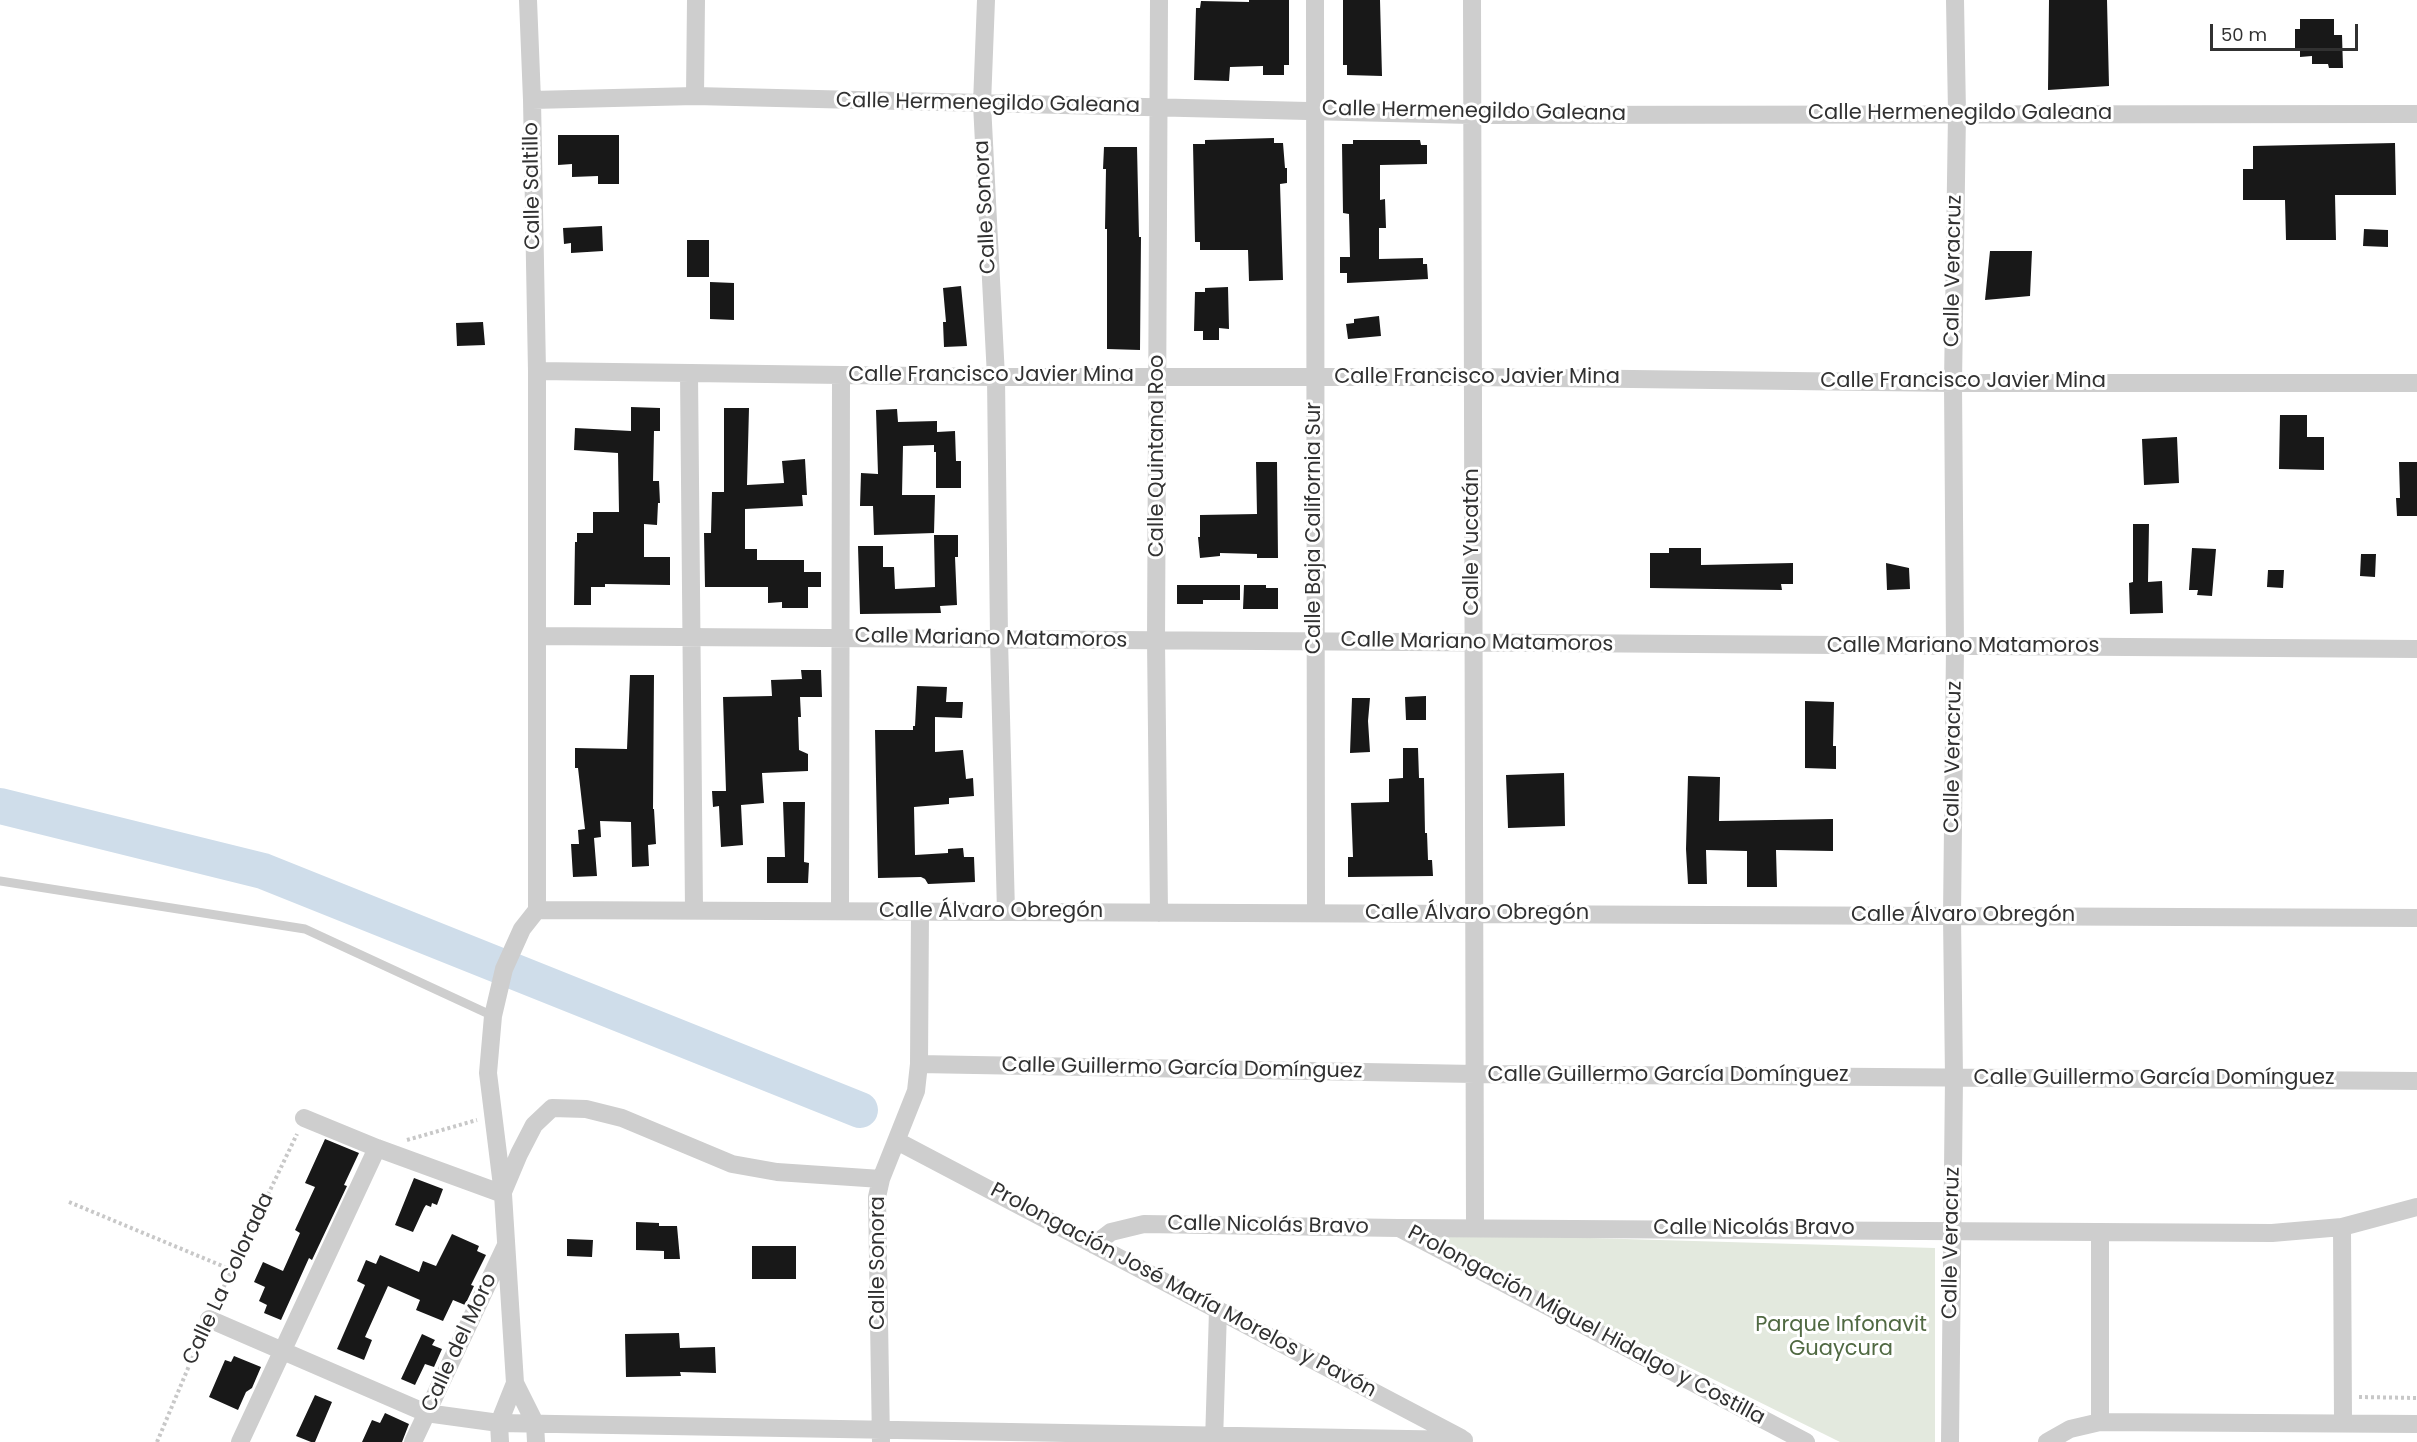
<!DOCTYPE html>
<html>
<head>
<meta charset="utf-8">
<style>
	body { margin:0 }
	#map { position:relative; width:2417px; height:1442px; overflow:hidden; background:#fff; font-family:Poppins,sans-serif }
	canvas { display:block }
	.scale { position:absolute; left:2210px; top:24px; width:148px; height:27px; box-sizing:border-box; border:3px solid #313131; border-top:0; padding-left:8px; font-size:18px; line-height:21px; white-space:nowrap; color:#313131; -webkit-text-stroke:4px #fff; paint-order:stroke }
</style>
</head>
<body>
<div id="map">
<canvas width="2417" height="1442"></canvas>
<div class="scale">50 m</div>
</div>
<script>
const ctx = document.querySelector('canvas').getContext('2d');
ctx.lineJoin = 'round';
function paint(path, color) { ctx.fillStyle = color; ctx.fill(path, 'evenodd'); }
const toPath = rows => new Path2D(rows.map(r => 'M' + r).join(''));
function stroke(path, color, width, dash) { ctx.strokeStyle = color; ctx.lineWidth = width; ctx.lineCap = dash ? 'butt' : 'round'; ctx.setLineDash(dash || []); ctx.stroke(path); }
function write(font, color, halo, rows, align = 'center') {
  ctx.font = font + ' Poppins,sans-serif'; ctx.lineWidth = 6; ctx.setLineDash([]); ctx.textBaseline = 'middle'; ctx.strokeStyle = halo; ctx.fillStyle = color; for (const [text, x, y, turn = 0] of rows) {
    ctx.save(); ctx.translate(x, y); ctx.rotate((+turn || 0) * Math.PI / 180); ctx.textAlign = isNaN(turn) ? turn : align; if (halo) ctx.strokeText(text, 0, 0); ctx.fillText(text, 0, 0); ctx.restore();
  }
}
const green = toPath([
	[1418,1233,1935,1248,1935,1442,1840,1442]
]);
const river = toPath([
	[0,806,263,871,860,1110]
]);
const building = toPath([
	[1249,0,1289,0,1289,65,1284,65,1284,75,1263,75,1263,66,1230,67,1229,81,1194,80,1196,8,1200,8,1201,1,1249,2],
	[1343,0,1380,0,1382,76,1347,75,1347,65,1343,65],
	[2049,0,2107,0,2109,86,2048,90],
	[2300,19,2334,19,2334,35,2342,35,2343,68,2329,68,2328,64,2312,64,2312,56,2300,57,2300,50,2295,50,2295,29,2300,29],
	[558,135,619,135,619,184,598,184,598,176,572,177,572,164,558,165],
	[1274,138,1274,143,1283,143,1285,168,1287,168,1287,183,1280,184,1283,280,1249,281,1248,250,1200,250,1200,242,1195,242,1193,144,1205,144,1205,140],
	[1353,140,1420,140,1421,145,1427,145,1427,164,1380,165,1380,200,1385,199,1386,228,1379,228,1379,259,1423,258,1423,264,1427,264,1428,279,1347,283,1347,273,1340,273,1340,257,1350,257,1349,214,1343,213,1342,144,1353,144],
	[2395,143,2396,195,2335,195,2336,240,2286,240,2285,200,2243,200,2243,169,2253,169,2253,146],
	[1104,147,1137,147,1139,237,1141,237,1140,350,1107,349,1107,229,1105,229,1106,169,1103,169],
	[602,226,603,251,571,253,571,243,564,244,563,228],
	[2364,229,2388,230,2388,247,2363,246],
	[687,240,709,240,709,277,687,277],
	[1990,251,2032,251,2030,296,1985,300],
	[710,282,734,283,734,320,710,319],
	[961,286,967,346,944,347,943,322,946,322,943,288],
	[1228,287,1229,329,1219,328,1219,340,1203,340,1203,331,1194,331,1195,292,1205,292,1205,288],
	[1379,316,1381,336,1348,339,1346,324,1354,323,1354,319],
	[483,322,485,345,457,346,456,323],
	[631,407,660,408,660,431,654,431,653,481,659,481,660,503,658,503,657,525,644,524,644,557,670,557,670,585,605,584,605,587,591,587,591,605,574,605,575,542,577,542,577,533,593,533,593,512,619,512,618,453,574,450,575,428,631,431],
	[724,408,749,408,747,485,784,483,782,461,805,459,807,495,802,495,803,506,745,509,745,549,757,549,757,560,804,560,804,572,821,572,821,587,808,587,808,608,782,608,782,602,768,603,768,587,705,587,704,533,711,533,712,492,724,492],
	[897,409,898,422,937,421,937,432,955,431,956,461,961,461,961,488,936,488,936,452,934,452,934,445,903,446,902,495,935,495,934,533,874,535,873,506,860,506,861,473,878,474,876,410],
	[2280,415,2307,415,2307,437,2324,437,2324,470,2279,469],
	[2177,437,2179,483,2144,485,2142,439],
	[1256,462,1277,462,1278,558,1257,558,1257,554,1220,553,1220,556,1200,558,1198,537,1200,537,1200,515,1257,514],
	[2399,462,2417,462,2417,516,2397,516,2396,498,2400,498],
	[2133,524,2149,524,2148,582,2162,581,2163,613,2130,614,2129,583,2133,582],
	[934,535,958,535,958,557,955,557,957,605,940,606,941,613,860,614,858,546,883,546,883,567,894,567,895,589,935,587],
	[1669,548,1701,548,1701,565,1793,563,1793,584,1781,584,1782,590,1650,588,1650,553,1669,553],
	[2192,548,2216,549,2212,596,2197,595,2198,590,2189,590],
	[2361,554,2376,554,2375,577,2360,576],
	[1886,563,1909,568,1910,589,1887,590],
	[2268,570,2284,570,2283,588,2267,587],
	[1177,585,1240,585,1240,600,1203,600,1203,604,1177,604],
	[1244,585,1266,585,1266,588,1278,588,1278,609,1243,609],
	[801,670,821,670,822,697,800,697,801,717,798,717,799,750,808,754,808,771,762,773,764,803,741,805,743,845,721,847,719,806,713,807,712,791,726,791,723,697,772,696,771,680,802,679],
	[630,675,654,675,653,809,654,809,656,844,648,845,649,866,632,867,631,822,600,821,601,837,594,838,597,876,573,877,571,844,579,844,578,830,585,829,578,768,575,768,575,748,627,749],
	[917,686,947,687,946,702,963,702,962,718,935,717,935,752,963,750,966,779,973,778,974,796,949,798,949,804,914,807,915,855,948,853,948,849,963,848,964,857,974,857,975,882,928,884,925,879,921,877,878,878,875,730,913,730,913,726,915,726],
	[1426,696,1426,720,1406,720,1405,697],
	[1352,698,1370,698,1368,721,1370,752,1350,753],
	[1805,701,1834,702,1833,746,1836,746,1836,769,1805,768],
	[1403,748,1418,748,1419,778,1424,778,1425,833,1427,833,1428,860,1432,860,1433,876,1348,877,1348,857,1353,857,1351,803,1389,802,1389,779,1403,778],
	[1564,773,1565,826,1508,828,1506,775],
	[1688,776,1720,777,1719,821,1833,819,1833,851,1776,850,1777,887,1747,887,1747,851,1706,850,1707,884,1688,884,1686,849],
	[783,802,805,802,804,862,809,863,808,883,767,883,767,857,785,857],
	[325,1139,359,1153,344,1185,347,1186,312,1260,309,1258,281,1320,264,1313,267,1305,259,1301,265,1287,254,1282,263,1262,283,1271,300,1233,295,1230,315,1187,305,1183],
	[414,1178,443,1189,437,1205,432,1203,431,1207,426,1205,424,1208,413,1232,395,1225],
	[636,1222,659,1223,659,1226,677,1226,680,1259,664,1259,664,1251,636,1250],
	[452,1234,479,1246,477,1251,486,1255,471,1285,474,1286,465,1305,453,1300,443,1321,416,1310,420,1300,388,1286,365,1337,372,1340,364,1360,337,1349,365,1285,357,1281,366,1260,376,1264,380,1255,419,1272,423,1261,436,1266],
	[567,1239,593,1240,592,1257,567,1256],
	[752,1246,796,1246,796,1279,752,1279],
	[679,1333,680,1348,715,1347,716,1373,680,1372,681,1376,626,1377,625,1334],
	[422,1334,435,1340,432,1345,442,1349,434,1367,425,1364,415,1385,401,1379],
	[234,1356,261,1367,252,1388,246,1392,238,1410,209,1397,225,1360,231,1362],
	[315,1395,332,1402,315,1442,311,1442,296,1436],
	[385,1413,409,1424,402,1442,362,1442,372,1420,380,1423]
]);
const path = toPath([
	[407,1140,477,1120],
	[69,1202,232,1270],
	[216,1303,297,1134],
	[2359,1397,2417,1398],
	[157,1442,202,1335]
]);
const lane = toPath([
	[0,881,305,929,493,1016]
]);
const street = toPath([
	[528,0,532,100,537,371,537,910],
	[986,0,982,104,996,377,999,639,1006,912],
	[1315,0,1316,913],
	[1472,0,1475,1228],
	[695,96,696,0],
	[532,100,695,96,1471,115,2417,114],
	[537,371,996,377,1472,377,1953,383,2417,383],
	[689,373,694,910],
	[537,636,2417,649],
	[537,910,2417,918],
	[840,911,841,375],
	[1159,913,1156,641,1159,0],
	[919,1064,1475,1074,2417,1081],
	[304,1118,377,1148,503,1194],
	[897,1141,1461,1438],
	[503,1192,519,1154,534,1125,552,1108,586,1109,622,1118,732,1164,777,1172,881,1179],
	[2342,1227,2343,1422],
	[1401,1229,1806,1442],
	[2100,1232,2100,1422],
	[1094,1245,1111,1232,1144,1224,1398,1228,2272,1233,2342,1227,2417,1207],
	[209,1319,426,1413,499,1423,1464,1440],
	[240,1442,377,1148],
	[413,1442,506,1245],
	[500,1442,499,1423,515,1383],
	[536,1442,535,1423,515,1383,503,1194,488,1073,493,1016,504,969,522,929,537,910],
	[881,1442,877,1197,881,1179,916,1091,919,1064,920,912],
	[1214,1442,1218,1310],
	[1950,1442,1954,1078,1952,916,1955,647,1953,383,1957,113,1955,0],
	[2047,1442,2070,1429,2100,1422,2417,1424]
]);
const streetNames = [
	["Calle Hermenegildo Galeana",988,104,1],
	["Calle Hermenegildo Galeana",1474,112,1],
	["Calle Hermenegildo Galeana",1960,114],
	["Calle Saltillo",533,186,-91],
	["Calle Sonora",986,207,-93],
	["Calle Veracruz",1954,271,-89],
	["Calle Francisco Javier Mina",991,376],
	["Calle Francisco Javier Mina",1477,378],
	["Calle Francisco Javier Mina",1963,382],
	["Calle Quintana Roo",1158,456,-90],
	["Calle Baja California Sur",1315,528,-90],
	["Calle Yucatán",1473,542,-90],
	["Calle Mariano Matamoros",991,639,1],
	["Calle Mariano Matamoros",1477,643,1],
	["Calle Mariano Matamoros",1963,647],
	["Calle Veracruz",1954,757,-89],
	["Calle Álvaro Obregón",991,912],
	["Calle Álvaro Obregón",1477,914],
	["Calle Álvaro Obregón",1963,916],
	["Calle Guillermo García Domínguez",1182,1069,1],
	["Calle Guillermo García Domínguez",1668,1076],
	["Calle Guillermo García Domínguez",2154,1079],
	["Calle Nicolás Bravo",1268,1226,1],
	["Calle Nicolás Bravo",1754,1229],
	["Calle Veracruz",1952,1243,-89],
	["Calle Sonora",879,1263,-90],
	["Calle La Colorada",229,1279,-65],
	["Prolongación José María Morelos y Pavón",1183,1291,28],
	["Prolongación Miguel Hidalgo y Costilla",1586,1326,28],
	["Calle del Moro",460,1343,-65]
];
const parkNames = [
	["Parque Infonavit",1841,1326],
	["Guaycura",1841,1350]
];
paint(green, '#e3e9de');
stroke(river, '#cfddea', 36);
paint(building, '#181818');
stroke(path, '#c8c8c8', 4, [3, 3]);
stroke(lane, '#cecece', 9);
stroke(street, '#cecece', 18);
write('21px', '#313131', '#fff', streetNames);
write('21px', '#506942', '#fff', parkNames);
</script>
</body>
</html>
